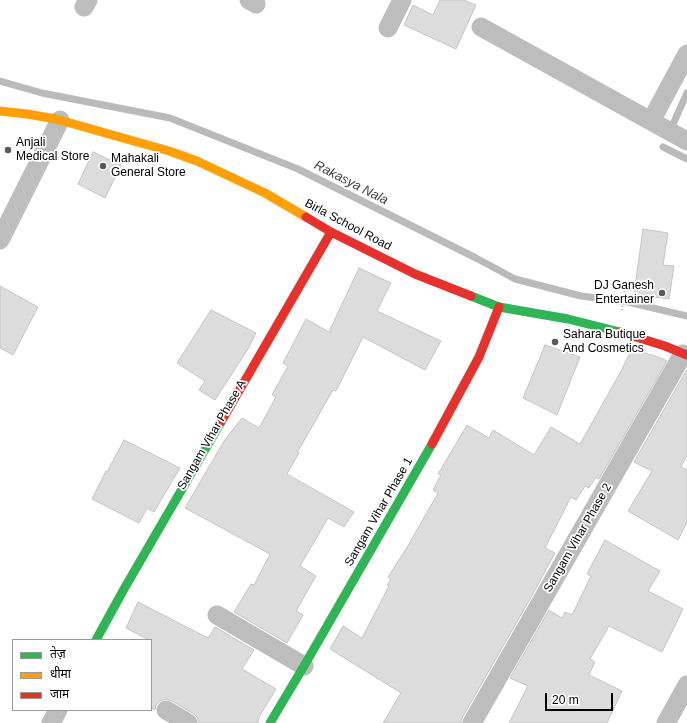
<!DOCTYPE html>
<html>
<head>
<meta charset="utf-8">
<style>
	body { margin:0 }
	#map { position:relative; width:687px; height:723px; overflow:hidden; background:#fff; font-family:Arial,"Noto Sans Devanagari",sans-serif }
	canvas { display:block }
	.legend { position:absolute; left:12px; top:639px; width:140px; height:72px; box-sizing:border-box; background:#fff; border:1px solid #999; margin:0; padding:5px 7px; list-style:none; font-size:12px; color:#000 }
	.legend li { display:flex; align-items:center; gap:8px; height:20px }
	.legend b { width:20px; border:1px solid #999 }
	.scale { position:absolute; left:545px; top:693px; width:68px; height:18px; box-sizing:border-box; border:2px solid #000; border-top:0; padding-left:5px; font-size:12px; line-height:14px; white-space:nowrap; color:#000; -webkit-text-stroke:3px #fff; paint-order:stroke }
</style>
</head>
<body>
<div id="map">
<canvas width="687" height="723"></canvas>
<ul class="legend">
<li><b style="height:5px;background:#30b455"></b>तेज़</li>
<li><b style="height:5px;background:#ff9f0a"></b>धीमा</li>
<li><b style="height:5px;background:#e5322d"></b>जाम</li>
</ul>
<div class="scale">20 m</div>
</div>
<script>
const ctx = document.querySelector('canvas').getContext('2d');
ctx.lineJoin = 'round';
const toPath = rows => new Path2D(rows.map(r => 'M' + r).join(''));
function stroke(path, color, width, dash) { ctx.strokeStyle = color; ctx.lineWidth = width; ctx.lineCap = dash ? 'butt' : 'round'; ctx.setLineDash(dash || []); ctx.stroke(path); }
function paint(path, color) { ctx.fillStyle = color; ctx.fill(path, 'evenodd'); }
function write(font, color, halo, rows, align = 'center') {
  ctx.font = font + ' Arial,sans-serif'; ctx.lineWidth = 3.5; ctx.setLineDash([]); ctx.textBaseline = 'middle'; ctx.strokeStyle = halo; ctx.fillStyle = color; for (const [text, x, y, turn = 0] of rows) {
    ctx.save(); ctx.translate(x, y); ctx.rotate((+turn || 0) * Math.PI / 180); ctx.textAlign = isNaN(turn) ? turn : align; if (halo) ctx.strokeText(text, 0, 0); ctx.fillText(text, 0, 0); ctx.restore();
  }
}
const stream = toPath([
	[0,81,42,93,170,118,298,169,476,258,515,279,581,296,628,302,687,316],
	[674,122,687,93],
	[663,147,687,159]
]);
const building = toPath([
	[440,0,464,0,476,5,456,49,404,25,413,5,433,15,440,0],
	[93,152,121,165,105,198,78,184,93,152],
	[643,229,668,233,663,265,674,266,669,299,634,294,643,229],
	[359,268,391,283,377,311,441,341,425,370,363,337,336,391,333,390,297,453,299,453,287,474,354,512,344,527,328,518,300,566,316,576,296,611,303,615,287,643,234,612,251,584,254,585,270,554,185,508,224,441,242,418,259,428,276,397,272,395,288,366,283,363,306,319,329,332,359,268],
	[0,286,38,307,13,355,0,348,0,286],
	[211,310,256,333,248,349,215,400,199,390,205,381,177,363,211,310],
	[545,345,580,357,557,415,523,398,545,345],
	[632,349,661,358,667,361,599,479,596,477,589,488,585,486,576,500,571,497,545,548,555,553,530,599,462,718,461,723,383,723,401,693,330,649,343,626,362,638,389,586,387,585,391,579,388,577,406,549,438,493,433,490,441,475,438,474,467,425,489,438,493,430,534,455,551,427,580,444,620,373,632,349],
	[686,371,687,371,687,455,681,467,687,470,687,522,678,540,628,511,652,471,634,462,686,371],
	[124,440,180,468,154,512,147,508,139,523,92,499,106,471,107,472,124,440],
	[605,540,660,571,648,591,683,609,662,652,609,626,590,659,595,662,589,675,622,691,607,723,509,723,528,686,510,678,549,610,562,618,565,612,572,615,591,576,587,574,605,540],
	[138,602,208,638,215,627,254,650,242,669,276,689,259,717,258,723,199,723,197,717,194,714,172,701,166,699,160,701,156,705,155,710,151,708,151,640,149,640,126,628,138,602]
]);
const path = toPath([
	[622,310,625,288]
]);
const street = toPath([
	[249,0,256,4],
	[84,7,88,0],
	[481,27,687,141],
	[388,28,402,0],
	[651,121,687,54],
	[0,240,60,120],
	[217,615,304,666],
	[166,710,188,723],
	[51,723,58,710],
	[472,723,625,455,683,354],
	[666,723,687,685]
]);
const fast = toPath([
	[471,296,499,307,568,319,620,332],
	[96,640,124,589,221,422],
	[270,723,304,666,432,444]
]);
const slow = toPath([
	[0,111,27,114,56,119,169,151,197,161,265,193,306,217]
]);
const jam = toPath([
	[306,217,331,232,415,274,471,296],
	[620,332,665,346,687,355],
	[221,422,331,232],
	[432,444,479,357,499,307]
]);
const markers = [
	[8,150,4,"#595959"],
	[103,166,4,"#595959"],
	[662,293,4,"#595959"],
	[555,342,4,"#595959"]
];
const poiNames = [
	["Anjali",16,143],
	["Medical Store",16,157],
	["Mahakali",111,159],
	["General Store",111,173],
	["DJ Ganesh",654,286,"right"],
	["Entertainer",654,300,"right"],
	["Sahara Butique",563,335],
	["And Cosmetics",563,349]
];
const streetNames = [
	["Birla School Road",348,225,28],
	["Sangam Vihar Phase A",212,435,-60],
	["Sangam Vihar Phase 1",379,512,-60],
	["Sangam Vihar Phase 2",578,538,-60]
];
const waterNames = [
	["Rakasya Nala",351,183,27]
];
stroke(stream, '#bababa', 7);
paint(building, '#dcdcdc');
stroke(building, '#c4c4c4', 1);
stroke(path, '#b8b8b8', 2.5, [1, 2]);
stroke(street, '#bdbdbd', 19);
stroke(fast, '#30b455', 9);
stroke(slow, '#ff9f0a', 9);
stroke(jam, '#e5322d', 9);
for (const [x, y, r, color] of markers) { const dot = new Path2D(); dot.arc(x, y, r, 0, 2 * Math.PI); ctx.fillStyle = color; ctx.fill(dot); stroke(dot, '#fff', 1.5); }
write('12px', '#000', '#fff', poiNames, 'left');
write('12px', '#000', '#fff', streetNames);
write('italic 13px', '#3e3e3e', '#fff', waterNames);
</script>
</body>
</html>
